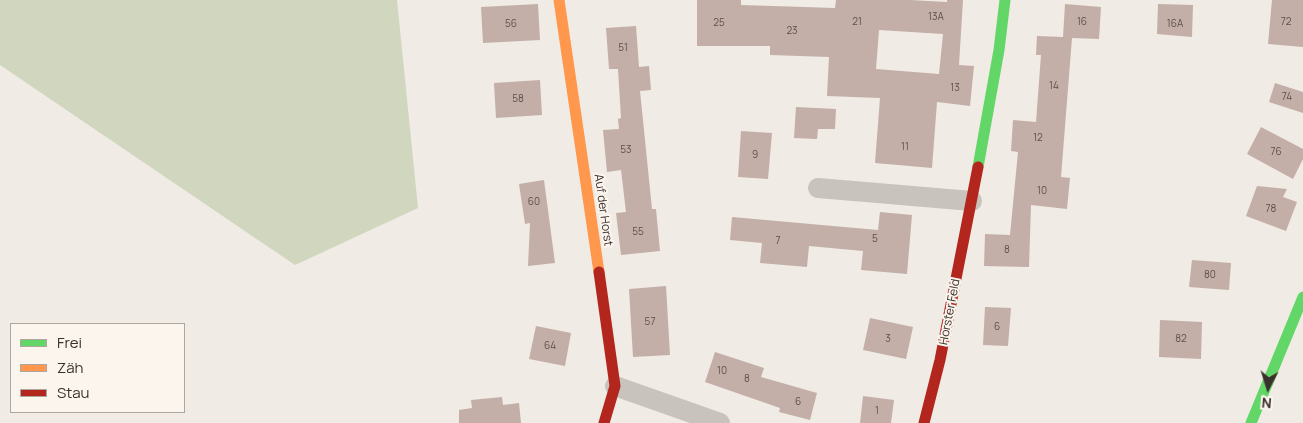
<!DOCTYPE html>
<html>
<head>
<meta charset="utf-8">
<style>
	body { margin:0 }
	#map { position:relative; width:1303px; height:423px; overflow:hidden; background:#f0ebe5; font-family:Manrope,sans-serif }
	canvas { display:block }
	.legend { position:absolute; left:10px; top:323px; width:175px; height:90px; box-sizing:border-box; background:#fbf5ee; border:1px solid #aea6a0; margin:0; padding:6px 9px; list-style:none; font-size:15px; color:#3b302b }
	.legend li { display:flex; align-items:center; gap:10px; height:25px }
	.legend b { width:25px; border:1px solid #aea6a0 }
	.north { position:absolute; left:1243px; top:363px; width:50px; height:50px; -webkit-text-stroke:4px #fbf5ee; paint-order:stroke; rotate:185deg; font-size:14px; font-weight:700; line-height:20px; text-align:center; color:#3b302b }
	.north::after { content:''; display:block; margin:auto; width:18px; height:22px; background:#3b302b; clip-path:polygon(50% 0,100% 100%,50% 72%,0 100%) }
</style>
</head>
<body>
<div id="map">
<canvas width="1303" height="423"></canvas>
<ul class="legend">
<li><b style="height:6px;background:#63d668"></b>Frei</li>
<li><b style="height:6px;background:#ff974d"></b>Zäh</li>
<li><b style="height:6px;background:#b3261e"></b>Stau</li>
</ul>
<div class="north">N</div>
</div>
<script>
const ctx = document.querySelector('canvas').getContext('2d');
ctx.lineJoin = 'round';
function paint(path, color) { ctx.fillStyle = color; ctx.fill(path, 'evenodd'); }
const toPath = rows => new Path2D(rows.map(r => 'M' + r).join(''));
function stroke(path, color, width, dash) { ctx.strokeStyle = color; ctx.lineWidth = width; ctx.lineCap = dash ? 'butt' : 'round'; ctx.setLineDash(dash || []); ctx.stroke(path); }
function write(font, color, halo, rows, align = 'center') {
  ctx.font = font + ' Manrope,sans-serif'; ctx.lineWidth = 4; ctx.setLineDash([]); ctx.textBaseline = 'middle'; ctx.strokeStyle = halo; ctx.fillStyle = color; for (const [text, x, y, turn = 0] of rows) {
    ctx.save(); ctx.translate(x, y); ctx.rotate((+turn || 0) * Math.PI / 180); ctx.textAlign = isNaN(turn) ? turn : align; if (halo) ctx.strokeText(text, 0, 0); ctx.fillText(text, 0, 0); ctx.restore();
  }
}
const green = toPath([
	[0,0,397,0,418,208,295,265,0,65]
]);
const building = toPath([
	[697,0,741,0,741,5,835,8,836,0,910,0,947,2,947,0,963,0,959,65,974,66,970,106,937,102,932,168,875,163,880,98,827,96,829,57,770,55,770,46,697,46],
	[879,30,943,34,939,74,876,69],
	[1272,0,1303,0,1303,47,1268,44],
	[538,4,540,40,483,43,481,7],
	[1065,4,1101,7,1099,39,1072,38,1061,177,1070,178,1067,209,1031,205,1029,267,984,266,985,234,1010,235,1018,152,1011,151,1013,120,1036,122,1041,55,1036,55,1037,36,1063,37],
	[1158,4,1193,5,1192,37,1157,34],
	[636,26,639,67,649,66,651,90,640,91,652,209,656,209,660,251,621,255,616,213,626,212,621,170,607,172,603,130,619,129,618,119,621,118,618,69,609,69,606,28],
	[540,80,542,115,496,118,494,83],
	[1275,83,1303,92,1303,113,1269,102],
	[796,107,836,109,835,129,818,129,817,139,794,138],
	[1261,127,1303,149,1303,159,1293,179,1247,154],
	[741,131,772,133,768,179,738,177],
	[544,180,555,263,528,266,530,223,525,224,519,184],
	[1257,186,1287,189,1283,197,1297,202,1286,231,1246,216],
	[880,212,912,215,907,274,861,270,863,251,809,246,807,267,760,263,762,243,730,240,732,217,878,230],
	[1192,260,1231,263,1229,290,1189,287],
	[666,286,670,355,633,357,629,289],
	[985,307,1011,308,1008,346,983,345],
	[870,318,913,327,906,359,863,350],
	[1160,320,1202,322,1201,359,1159,357],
	[536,326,571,333,565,366,529,359],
	[715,352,764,368,761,377,817,393,810,420,779,412,780,408,705,382],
	[863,396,894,400,891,423,860,423],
	[502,397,503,405,519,403,521,423,459,423,459,410,472,408,471,400]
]);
const street = toPath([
	[818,188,972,201],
	[615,386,720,423]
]);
const fast = toPath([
	[978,167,999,50,1005,0],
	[1251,423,1303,297]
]);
const slow = toPath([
	[559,0,599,272]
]);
const jam = toPath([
	[599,272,615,386,604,423],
	[924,423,940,360,978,167]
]);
const numberNames = [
	["13A",936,17],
	["21",857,22],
	["16",1082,22],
	["72",1286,22],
	["25",719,23],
	["56",511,24],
	["16A",1175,24],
	["23",792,31],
	["51",623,48],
	["14",1054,86],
	["13",955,88],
	["74",1287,97],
	["58",518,99],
	["12",1038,138],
	["11",905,147],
	["53",626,150],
	["76",1276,152],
	["9",755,155],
	["10",1042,191],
	["60",534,202],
	["78",1271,209],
	["55",638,232],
	["5",875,239],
	["7",778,241],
	["8",1007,250],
	["80",1210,275],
	["57",650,322],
	["6",997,327],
	["3",888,339],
	["82",1181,339],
	["64",550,346],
	["10",722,371],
	["8",747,379],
	["6",798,402],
	["1",877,411]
];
const streetNames = [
	["Auf der Horst",603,210,82],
	["Horster Feld",950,312,-79]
];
paint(green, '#d1d6bf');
paint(building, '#c3afa7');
stroke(street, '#c9c3be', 20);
stroke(fast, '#63d668', 11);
stroke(slow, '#ff974d', 11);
stroke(jam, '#b3261e', 11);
write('10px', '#5d504a', null, numberNames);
write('12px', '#3b302b', '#fbf5ee', streetNames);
</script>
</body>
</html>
